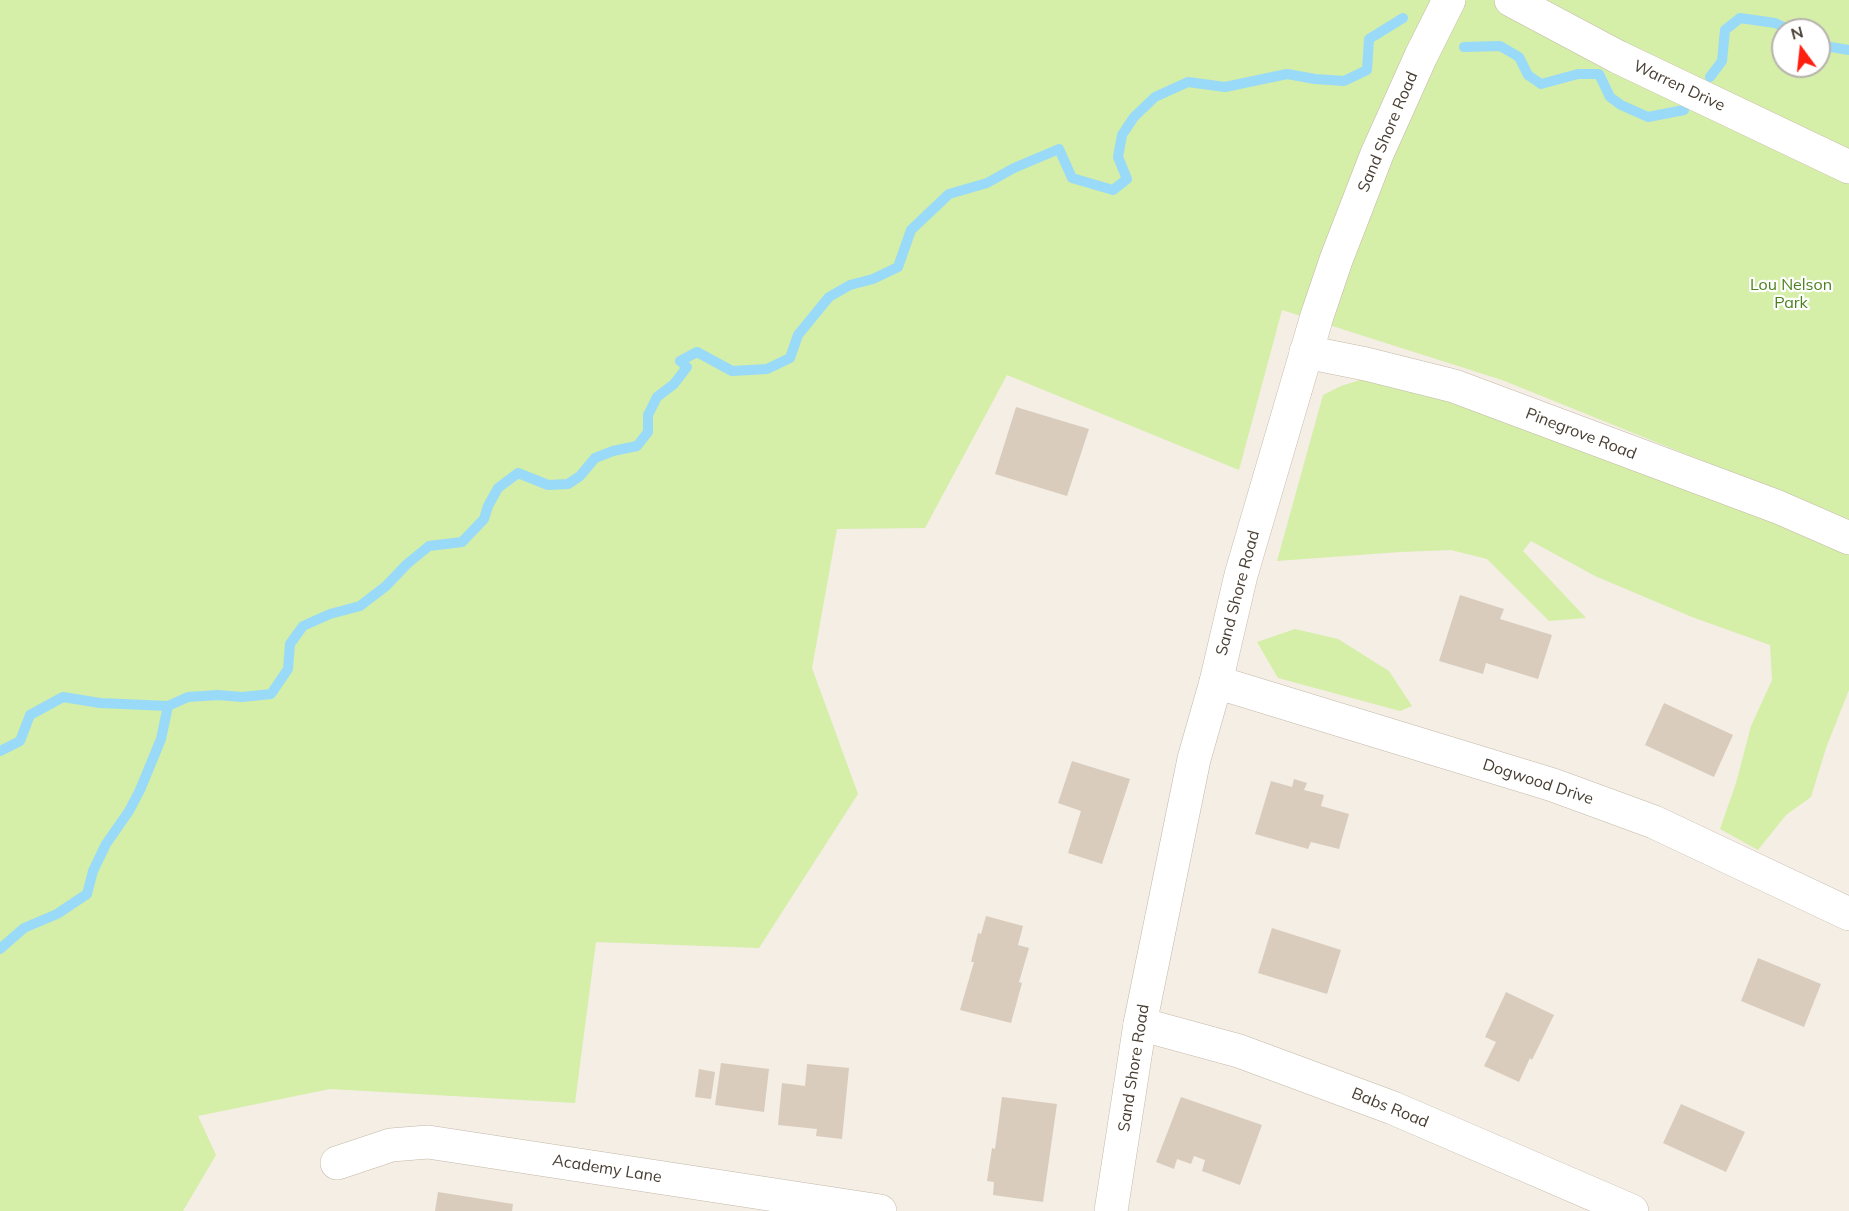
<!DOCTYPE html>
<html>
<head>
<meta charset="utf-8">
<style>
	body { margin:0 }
	#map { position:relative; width:1849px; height:1211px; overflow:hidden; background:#f4eee5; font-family:Mulish,sans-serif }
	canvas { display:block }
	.north { position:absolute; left:1771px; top:18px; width:60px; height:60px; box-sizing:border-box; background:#fff; border:2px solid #b6b2ad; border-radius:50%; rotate:345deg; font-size:16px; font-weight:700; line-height:24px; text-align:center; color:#483e33 }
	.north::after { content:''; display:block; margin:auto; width:21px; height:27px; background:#ff1f11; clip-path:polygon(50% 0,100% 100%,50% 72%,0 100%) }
</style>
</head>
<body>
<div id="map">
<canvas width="1849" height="1211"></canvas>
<div class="north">N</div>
</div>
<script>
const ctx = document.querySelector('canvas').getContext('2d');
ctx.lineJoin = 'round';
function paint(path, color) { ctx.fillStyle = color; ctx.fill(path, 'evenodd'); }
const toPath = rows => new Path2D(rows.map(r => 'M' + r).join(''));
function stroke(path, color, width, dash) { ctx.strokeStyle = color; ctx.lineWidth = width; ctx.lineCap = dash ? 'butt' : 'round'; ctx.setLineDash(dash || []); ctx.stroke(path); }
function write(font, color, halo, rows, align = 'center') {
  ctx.font = font + ' Mulish,sans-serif'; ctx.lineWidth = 4.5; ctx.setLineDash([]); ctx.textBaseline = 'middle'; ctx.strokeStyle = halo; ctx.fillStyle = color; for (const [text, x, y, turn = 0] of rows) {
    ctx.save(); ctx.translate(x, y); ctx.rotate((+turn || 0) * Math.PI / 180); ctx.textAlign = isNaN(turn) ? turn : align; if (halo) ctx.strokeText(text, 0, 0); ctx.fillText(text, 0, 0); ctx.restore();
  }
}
const green = toPath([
	[0,0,1849,0,1849,520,1502,380,1282,310,1239,470,1007,375,925,528,837,529,812,668,858,794,759,948,596,942,575,1103,330,1089,198,1116,216,1155,183,1211,0,1211],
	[1783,30,1819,30,1819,66,1783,66],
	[1360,380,1389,381,1458,400,1849,549,1849,690,1826,748,1811,797,1786,815,1758,850,1720,829,1736,783,1751,726,1772,680,1770,645,1692,617,1595,576,1531,541,1523,551,1586,618,1549,621,1487,559,1451,550,1400,552,1277,561,1323,395,1341,386],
	[1295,629,1338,639,1389,671,1412,706,1400,711,1278,678,1257,642]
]);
const stream = toPath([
	[1819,45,1849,50],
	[1464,47,1500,46,1519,57,1528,75,1541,84,1578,74,1599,74,1610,97,1621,105,1648,117,1684,110],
	[1710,77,1722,61,1725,30,1740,18,1775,23,1790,30],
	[0,751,20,741,30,715,63,697,100,703,168,706],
	[0,949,24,928,57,914,87,894,93,871,106,844,129,811,140,790,161,739,168,706,188,697,218,695,242,697,271,694,288,669,290,644,303,626,330,614,360,606,386,586,407,564,429,546,462,542,484,519,488,506,498,488,518,473,548,485,568,484,580,476,595,458,613,451,637,446,648,432,648,415,657,397,674,384,687,367,680,361,697,352,732,371,767,369,790,358,798,335,829,297,850,285,873,279,898,267,911,230,949,194,987,183,1014,168,1059,149,1072,178,1113,190,1127,179,1118,157,1122,135,1134,117,1155,97,1188,82,1225,87,1287,74,1315,79,1344,81,1367,70,1369,39,1403,18]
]);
const building = toPath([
	[1016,407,1089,429,1067,496,995,474],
	[1460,595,1504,609,1500,619,1552,635,1538,679,1486,663,1483,674,1439,661],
	[1664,703,1733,735,1714,777,1645,745],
	[1072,761,1130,779,1102,864,1068,853,1081,811,1058,803],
	[1294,779,1307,783,1304,790,1324,795,1321,806,1349,814,1339,849,1311,842,1308,849,1255,834,1271,781,1292,787],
	[986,916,1023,926,1018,945,1029,948,1019,982,1022,983,1011,1023,960,1010,974,962,971,962,978,933,981,934],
	[1272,928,1341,950,1327,994,1258,973],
	[1758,958,1821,984,1804,1027,1741,1001],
	[1506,992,1554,1015,1532,1060,1530,1058,1519,1082,1484,1066,1496,1042,1485,1037],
	[721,1063,769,1069,764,1112,715,1105],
	[807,1064,849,1068,842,1139,816,1136,817,1129,778,1125,782,1083,805,1086],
	[699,1069,715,1072,711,1099,695,1097],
	[1002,1097,1057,1104,1043,1202,993,1195,994,1182,987,1181,992,1148,995,1149],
	[1181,1097,1262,1125,1240,1185,1202,1171,1205,1160,1194,1156,1191,1164,1177,1159,1174,1169,1156,1162],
	[1681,1104,1745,1132,1726,1172,1663,1143],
	[438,1192,513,1204,512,1211,435,1211]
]);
const minor = toPath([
	[1511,0,1618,57,1849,167],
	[1306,352,1366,364,1454,386,1778,507,1849,538],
	[1216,682,1553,785,1654,822,1849,914],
	[1140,1024,1239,1051,1393,1108,1632,1211],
	[337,1163,391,1145,428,1142,880,1211]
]);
const tertiary = toPath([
	[1111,1211,1140,1024,1194,759,1216,682,1241,575,1317,316,1336,260,1377,154,1421,56,1449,0]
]);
const streetNames = [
	["Warren Drive",1679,86,25],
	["Sand Shore Road",1388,132,-67],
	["Pinegrove Road",1581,434,21],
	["Sand Shore Road",1238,593,-75],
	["Dogwood Drive",1538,782,18],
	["Sand Shore Road",1134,1068,-81],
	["Babs Road",1390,1108,22],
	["Academy Lane",607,1169,9]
];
const parkNames = [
	["Lou Nelson",1791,285],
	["Park",1791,303]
];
paint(green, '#d5eea8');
stroke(stream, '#99daf9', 10);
paint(building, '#daccbc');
stroke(minor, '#c4b8a9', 34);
stroke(tertiary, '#c4b8a9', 34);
stroke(minor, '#fff', 33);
stroke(tertiary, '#fff', 33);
write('16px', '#483e33', '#fff', streetNames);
write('16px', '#4d8020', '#fff', parkNames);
</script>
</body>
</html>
